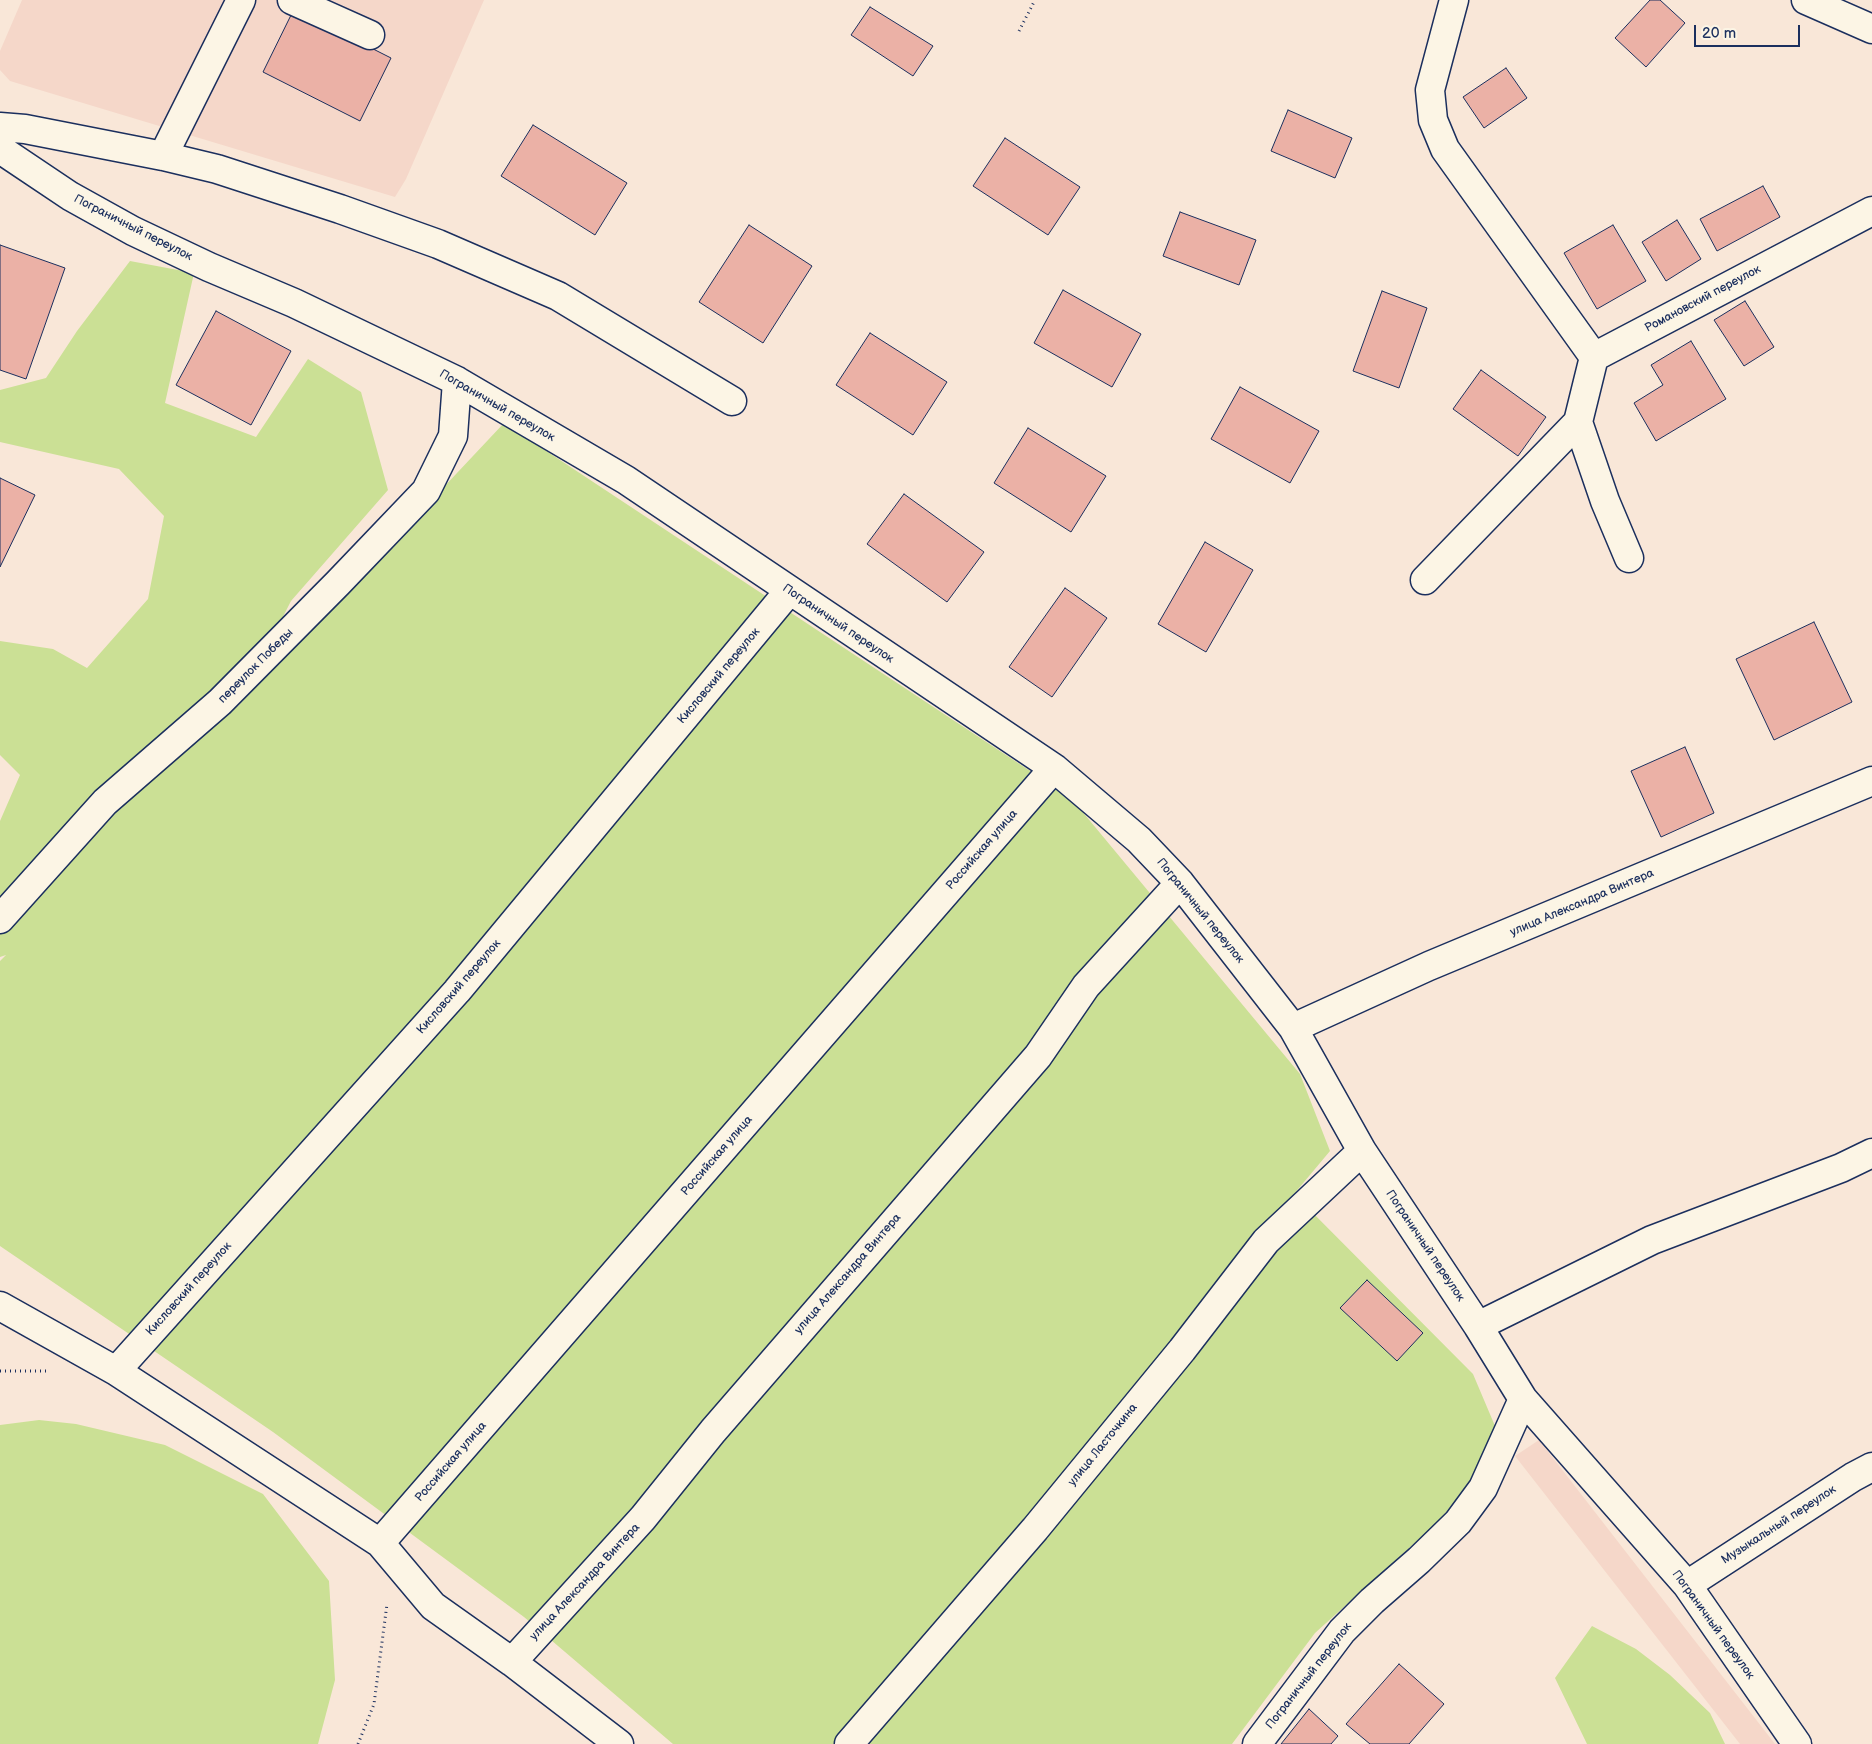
<!DOCTYPE html>
<html>
<head>
<meta charset="utf-8">
<style>
	body { margin:0 }
	#map { position:relative; width:1872px; height:1744px; overflow:hidden; background:#f9e7d8; font-family:"Balsamiq Sans",sans-serif }
	canvas { display:block }
	.scale { position:absolute; left:1694px; top:25px; width:106px; height:22px; box-sizing:border-box; border:2px solid #1b2f5e; border-top:0; padding-left:6px; font-size:15px; line-height:18px; white-space:nowrap; color:#1b2f5e; -webkit-text-stroke:4px #fcf5e5; paint-order:stroke }
</style>
</head>
<body>
<div id="map">
<canvas width="1872" height="1744"></canvas>
<div class="scale">20 m</div>
</div>
<script>
const ctx = document.querySelector('canvas').getContext('2d');
ctx.lineJoin = 'round';
function paint(path, color) { ctx.fillStyle = color; ctx.fill(path, 'evenodd'); }
const toPath = rows => new Path2D(rows.map(r => 'M' + r).join(''));
function stroke(path, color, width, dash) { ctx.strokeStyle = color; ctx.lineWidth = width; ctx.lineCap = dash ? 'butt' : 'round'; ctx.setLineDash(dash || []); ctx.stroke(path); }
function write(font, color, halo, rows, align = 'center') {
  ctx.font = font + ' "Balsamiq Sans",sans-serif'; ctx.lineWidth = 4; ctx.setLineDash([]); ctx.textBaseline = 'middle'; ctx.strokeStyle = halo; ctx.fillStyle = color; for (const [text, x, y, turn = 0] of rows) {
    ctx.save(); ctx.translate(x, y); ctx.rotate((+turn || 0) * Math.PI / 180); ctx.textAlign = isNaN(turn) ? turn : align; if (halo) ctx.strokeText(text, 0, 0); ctx.fillText(text, 0, 0); ctx.restore();
  }
}
const built = toPath([
	[22,0,484,0,406,179,395,197,10,81,0,70,0,51],
	[1539,1440,1775,1744,1740,1744,1515,1456]
]);
const green = toPath([
	[130,261,194,273,165,403,256,437,308,359,361,392,388,490,291,601,237,707,504,423,1071,798,1300,1074,1330,1151,1294,1194,1473,1374,1495,1426,1477,1474,1438,1522,1315,1633,1232,1744,673,1744,524,1617,273,1432,0,1246,0,961,6,955,0,957,0,821,20,775,0,755,0,641,53,649,87,668,148,599,164,516,119,469,0,442,0,390,46,378,77,331],
	[39,1420,76,1424,165,1445,263,1494,329,1581,335,1680,318,1744,0,1744,0,1425],
	[1592,1626,1636,1649,1670,1675,1710,1713,1725,1744,1587,1744,1555,1678]
]);
const building = toPath([
	[1650,0,1660,0,1685,23,1646,67,1615,38,1650,0],
	[870,7,933,46,913,76,851,35,870,7],
	[294,9,391,58,360,121,263,72,294,9],
	[1506,68,1527,98,1484,128,1463,97,1506,68],
	[1288,110,1352,138,1335,178,1271,151,1288,110],
	[533,125,627,183,595,235,501,176,533,125],
	[1005,138,1080,187,1048,235,973,186,1005,138],
	[1763,186,1780,217,1717,251,1700,219,1763,186],
	[1180,212,1256,240,1239,285,1163,256,1180,212],
	[1677,220,1701,259,1666,281,1642,242,1677,220],
	[749,225,812,266,763,343,699,302,749,225],
	[1613,225,1646,281,1597,309,1564,253,1613,225],
	[0,245,65,268,26,379,0,370,0,245],
	[1063,290,1141,334,1112,387,1034,343,1063,290],
	[1382,291,1427,308,1399,388,1353,371,1382,291],
	[1745,301,1774,347,1744,366,1714,320,1745,301],
	[216,311,291,351,251,425,176,385,216,311],
	[870,333,947,382,913,435,836,385,870,333],
	[1691,341,1726,399,1656,441,1634,403,1663,385,1651,365,1691,341],
	[1481,370,1546,417,1518,456,1453,409,1481,370],
	[1240,387,1319,431,1290,483,1211,439,1240,387],
	[1028,428,1106,476,1071,532,994,483,1028,428],
	[0,478,35,495,0,567,0,478],
	[904,494,984,552,947,602,867,544,904,494],
	[1205,542,1253,570,1206,652,1158,624,1205,542],
	[1065,588,1107,618,1052,697,1009,667,1065,588],
	[1814,622,1852,702,1774,740,1736,659,1814,622],
	[1685,747,1714,813,1661,837,1631,771,1685,747],
	[1367,1280,1423,1333,1397,1361,1340,1308,1367,1280],
	[1399,1664,1444,1704,1409,1744,1370,1744,1346,1724,1399,1664],
	[1309,1709,1338,1736,1331,1744,1281,1744,1309,1709]
]);
const path = toPath([
	[1019,31,1035,0],
	[0,1371,47,1371],
	[358,1744,374,1704,387,1604]
]);
const minor = toPath([
	[292,0,370,35],
	[1454,0,1430,90,1433,120,1445,149,1594,357],
	[1806,0,1872,29],
	[0,127,25,129,163,156,217,169,340,209,438,244,558,296,732,401],
	[0,149,70,196,133,231,209,267,294,303,457,381,626,480,1054,768,1139,840,1180,883,1293,1028,1362,1151,1478,1326,1523,1399,1687,1585,1797,1744],
	[163,156,241,0],
	[1578,422,1594,357,1872,211],
	[1578,422,1605,501,1629,558],
	[1425,580,1578,422],
	[0,919,105,802,220,702,338,583,426,491,453,436,457,381],
	[1293,1028,1429,966,1872,781],
	[0,1306,116,1371,380,1543,433,1606,512,1662,619,1744],
	[1478,1326,1652,1240,1841,1168,1872,1153],
	[116,1371,457,991,789,591],
	[380,1543,1054,768],
	[1687,1585,1853,1477,1872,1467],
	[512,1662,643,1518,713,1431,1038,1056,1086,986,1180,883],
	[849,1744,1035,1529,1182,1350,1266,1241,1362,1151],
	[1257,1744,1342,1631,1372,1601,1419,1560,1458,1522,1483,1488,1523,1399]
]);
const streetNames = [
	["Пограничный переулок",133,228,27],
	["Романовский переулок",1703,299,-28],
	["Пограничный переулок",497,406,30],
	["Пограничный переулок",838,624,34],
	["переулок Победы",256,666,-45],
	["Кисловский переулок",719,676,-50],
	["Российская улица",982,850,-49],
	["улица Александра Винтера",1582,903,-23],
	["Пограничный переулок",1200,911,51],
	["Кисловский переулок",459,987,-49],
	["Российская улица",717,1156,-49],
	["Пограничный переулок",1425,1246,56],
	["улица Александра Винтера",848,1274,-49],
	["Кисловский переулок",189,1289,-48],
	["улица Ласточкина",1103,1445,-51],
	["Российская улица",451,1462,-49],
	["Музыкальный переулок",1779,1525,-33],
	["улица Александра Винтера",585,1582,-47],
	["Пограничный переулок",1713,1625,54],
	["Пограничный переулок",1309,1676,-52]
];
paint(built, '#f5d7c9');
paint(green, '#cbe095');
paint(building, '#ebb1a6');
stroke(building, '#1b2f5e', 1);
stroke(minor, '#1b2f5e', 31);
stroke(path, '#1b2f5e', 3, [1, 4]);
stroke(minor, '#fcf5e5', 28);
write('12px', '#1b2f5e', '#fcf5e5', streetNames);
</script>
</body>
</html>
